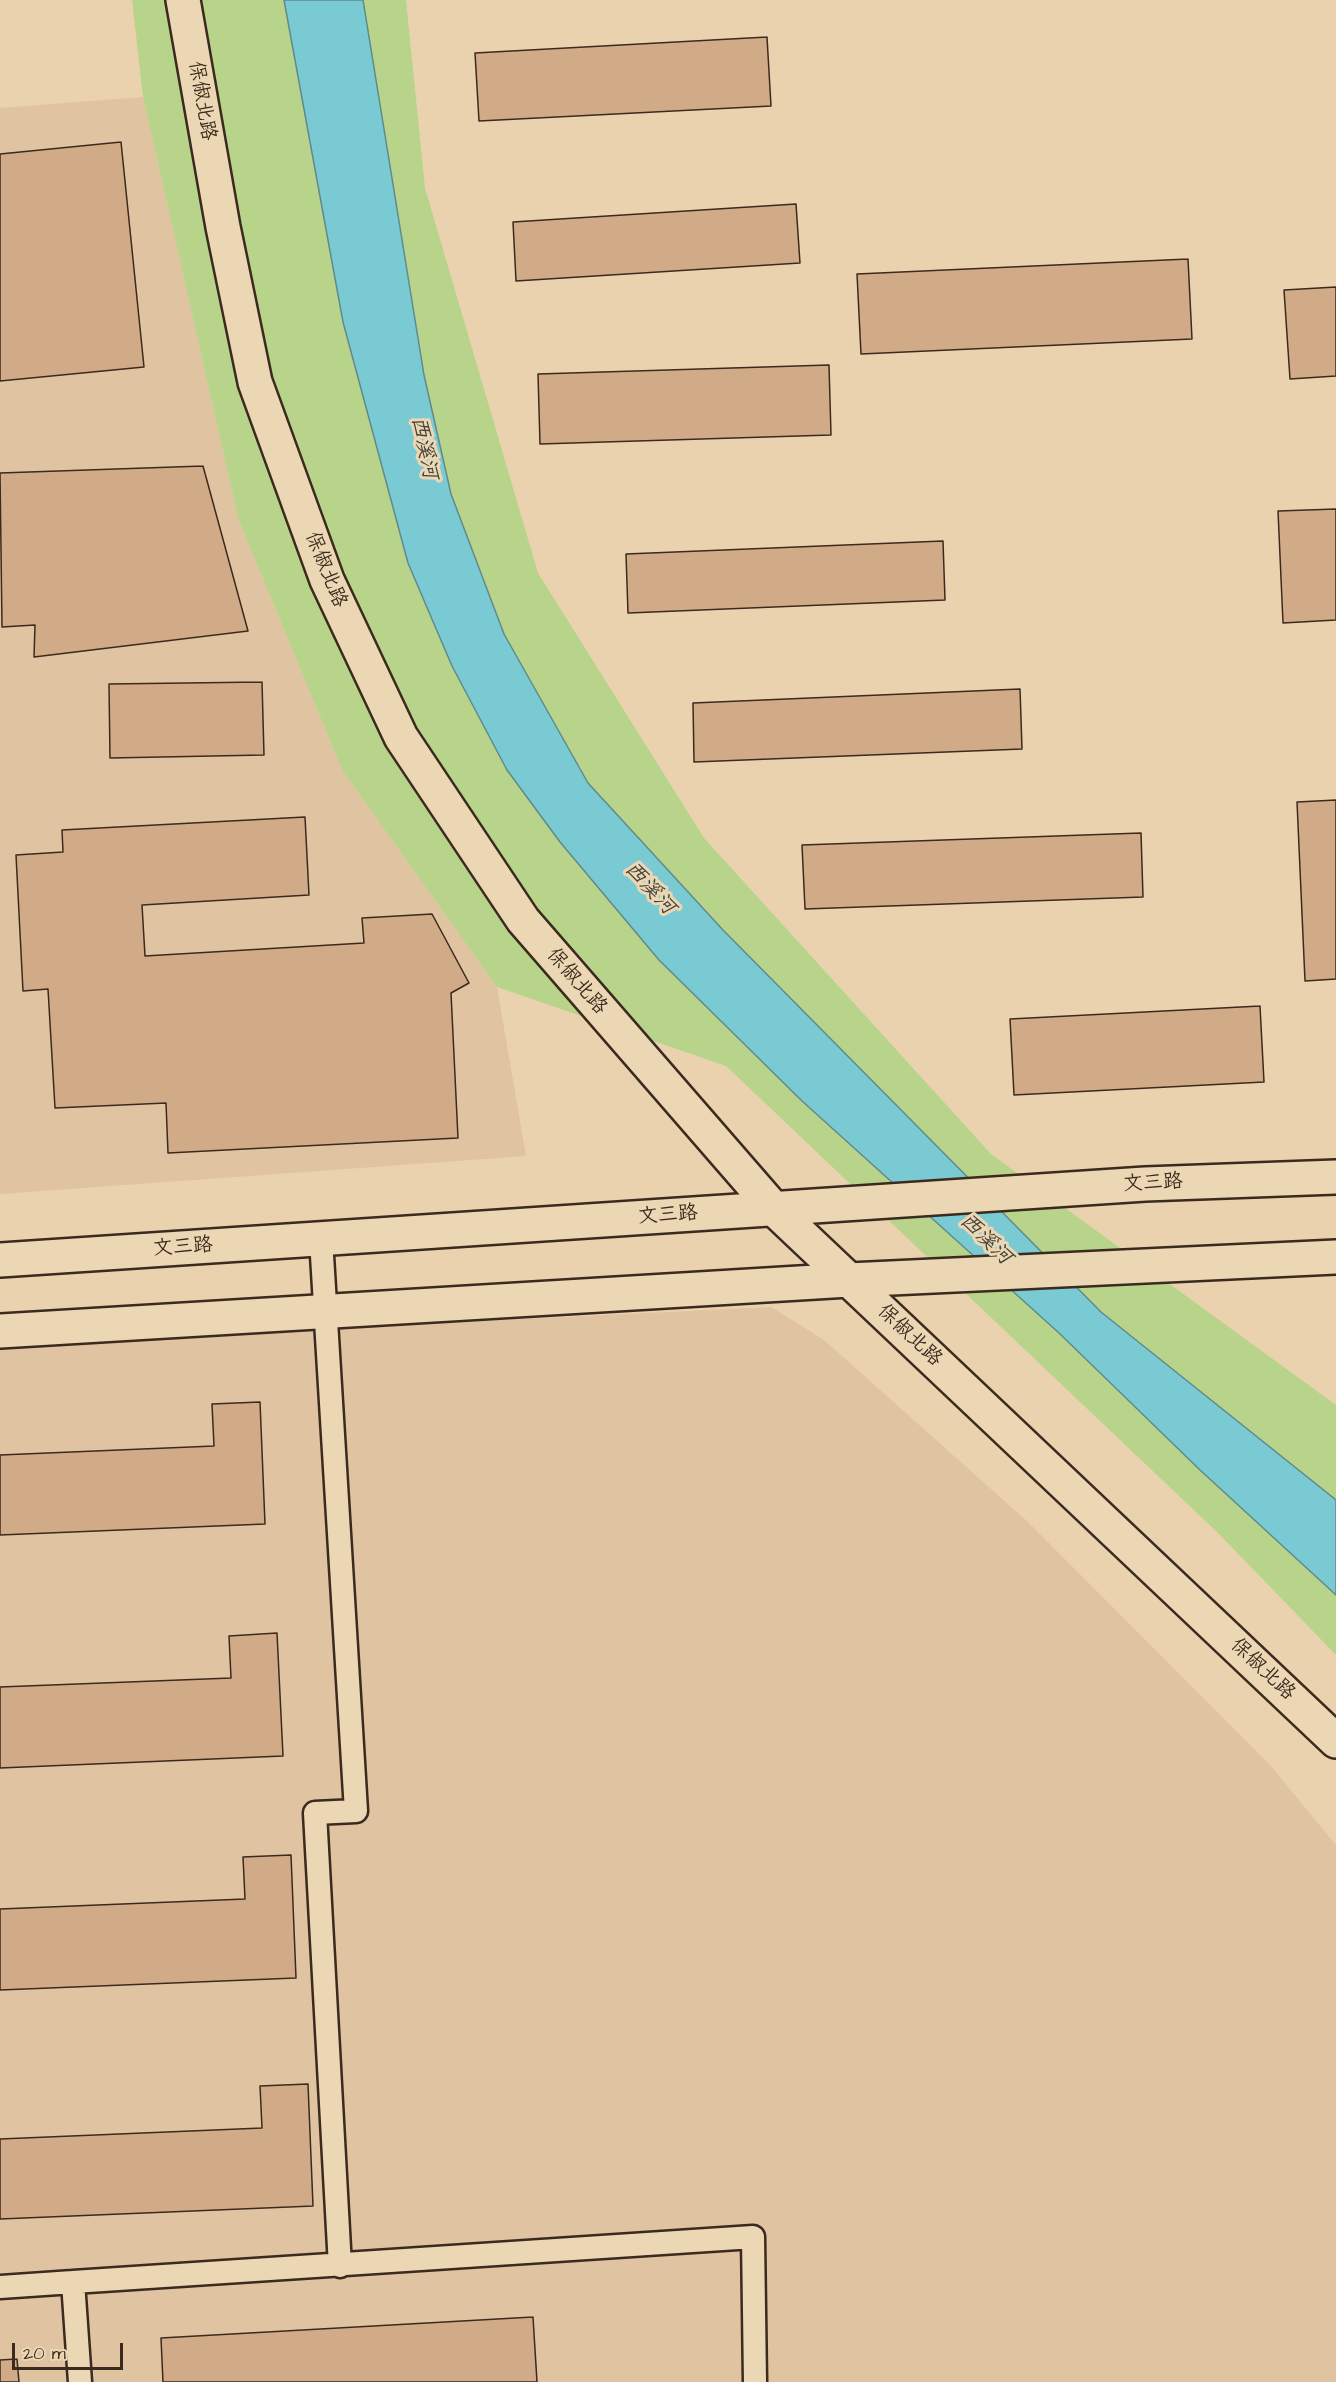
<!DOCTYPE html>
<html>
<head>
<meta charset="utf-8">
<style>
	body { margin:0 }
	#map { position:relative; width:1336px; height:2382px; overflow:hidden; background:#ebd2af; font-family:"Architects Daughter",sans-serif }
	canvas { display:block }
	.scale { position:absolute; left:12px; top:2343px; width:111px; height:27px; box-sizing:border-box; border:3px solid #3b2a1e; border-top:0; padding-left:8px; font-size:18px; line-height:21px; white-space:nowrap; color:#3b2a1e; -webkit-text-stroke:4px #ecd7b5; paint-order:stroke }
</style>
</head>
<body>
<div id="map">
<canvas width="1336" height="2382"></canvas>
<div class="scale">20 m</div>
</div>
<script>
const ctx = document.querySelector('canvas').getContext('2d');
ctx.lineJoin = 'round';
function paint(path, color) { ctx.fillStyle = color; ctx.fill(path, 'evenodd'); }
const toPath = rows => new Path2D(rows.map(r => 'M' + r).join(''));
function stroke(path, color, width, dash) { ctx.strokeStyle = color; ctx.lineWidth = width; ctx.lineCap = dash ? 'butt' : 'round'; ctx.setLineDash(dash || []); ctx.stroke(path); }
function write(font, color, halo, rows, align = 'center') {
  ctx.font = font + ' "Architects Daughter","LXGW WenKai TC",sans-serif'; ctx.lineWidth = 6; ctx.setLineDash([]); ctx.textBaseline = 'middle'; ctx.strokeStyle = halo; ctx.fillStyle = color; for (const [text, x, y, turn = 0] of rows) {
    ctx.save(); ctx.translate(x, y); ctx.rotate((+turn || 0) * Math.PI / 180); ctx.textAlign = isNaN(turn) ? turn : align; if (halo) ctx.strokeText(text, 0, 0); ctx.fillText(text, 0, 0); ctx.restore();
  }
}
const built = toPath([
	[143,97,238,518,342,770,497,987,526,1156,0,1194,0,108],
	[771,1307,824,1340,1028,1522,1270,1765,1336,1845,1336,2382,0,2382,0,1344]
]);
const green = toPath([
	[132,0,406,0,425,188,538,573,704,838,991,1154,1336,1405,1336,1655,1218,1533,726,1066,497,987,342,770,238,518,143,97]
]);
const water = toPath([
	[284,0,363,0,424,375,451,494,504,634,588,783,723,930,1101,1312,1336,1500,1336,1595,1200,1470,1059,1333,802,1101,659,960,560,842,507,770,452,666,408,563,343,322,284,0]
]);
const building = toPath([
	[767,37,771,106,479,121,475,53,767,37],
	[121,142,144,367,0,381,0,154,121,142],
	[796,204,800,263,516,281,513,222,796,204],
	[1188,259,1192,339,861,354,857,274,1188,259],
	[1336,287,1336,376,1290,379,1284,290,1336,287],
	[829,365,831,435,540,444,538,374,829,365],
	[203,466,248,631,34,657,35,625,2,627,0,473,203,466],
	[1336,509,1336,620,1283,623,1278,511,1336,509],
	[943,541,945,600,628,613,626,554,943,541],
	[262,682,264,755,110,758,109,684,262,682],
	[1020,689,1022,749,694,762,693,703,1020,689],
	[1336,800,1336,979,1305,981,1297,802,1336,800],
	[305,817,309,895,142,905,145,956,364,943,362,918,432,914,469,983,451,993,458,1138,168,1153,166,1103,55,1108,48,989,23,991,16,855,63,852,62,830,305,817],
	[1141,833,1143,897,805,909,802,845,1141,833],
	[1260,1006,1264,1082,1014,1095,1010,1019,1260,1006],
	[260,1402,265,1524,0,1535,0,1455,214,1446,212,1404,260,1402],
	[277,1633,283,1756,0,1768,0,1687,231,1678,229,1636,277,1633],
	[291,1855,296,1978,0,1990,0,1909,245,1899,243,1857,291,1855],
	[308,2084,313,2206,0,2219,0,2139,262,2128,260,2086,308,2084],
	[533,2317,537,2382,163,2382,161,2338,533,2317],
	[17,2359,19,2382,0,2382,0,2360,17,2359]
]);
const lane = toPath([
	[321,1239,356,1811,315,1813,340,2266],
	[0,2287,73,2282],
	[80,2382,73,2282,753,2237,755,2382]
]);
const secondary = toPath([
	[183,0,223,227,255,382,327,580,401,737,523,920,774,1209,1336,1741],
	[0,1260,1145,1184,1336,1177],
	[0,1331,849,1280,1336,1257]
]);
const streetNames = [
	["保俶北路",201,101,80],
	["保俶北路",325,570,68],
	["保俶北路",576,982,49],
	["文三路",1153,1184,-3],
	["文三路",668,1216,-4],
	["文三路",183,1248,-4],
	["保俶北路",909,1336,43],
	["保俶北路",1262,1670,43]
];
const waterNames = [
	["西溪河",423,448,78],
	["西溪河",649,889,47],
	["西溪河",985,1240,44]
];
paint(built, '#e0c3a0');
paint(green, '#b8d48b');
paint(water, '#79cad3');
stroke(water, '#608a8b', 1.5);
paint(building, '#d1ab88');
stroke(building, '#3b2a1e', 1.5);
stroke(lane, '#3b2a1e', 27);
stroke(secondary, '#3b2a1e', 38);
stroke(lane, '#ecd7b5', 22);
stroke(secondary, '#ecd7b5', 33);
write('20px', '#3b2a1e', '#ecd7b5', streetNames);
write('italic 21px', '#444239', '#ecd7b5', waterNames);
</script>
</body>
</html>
